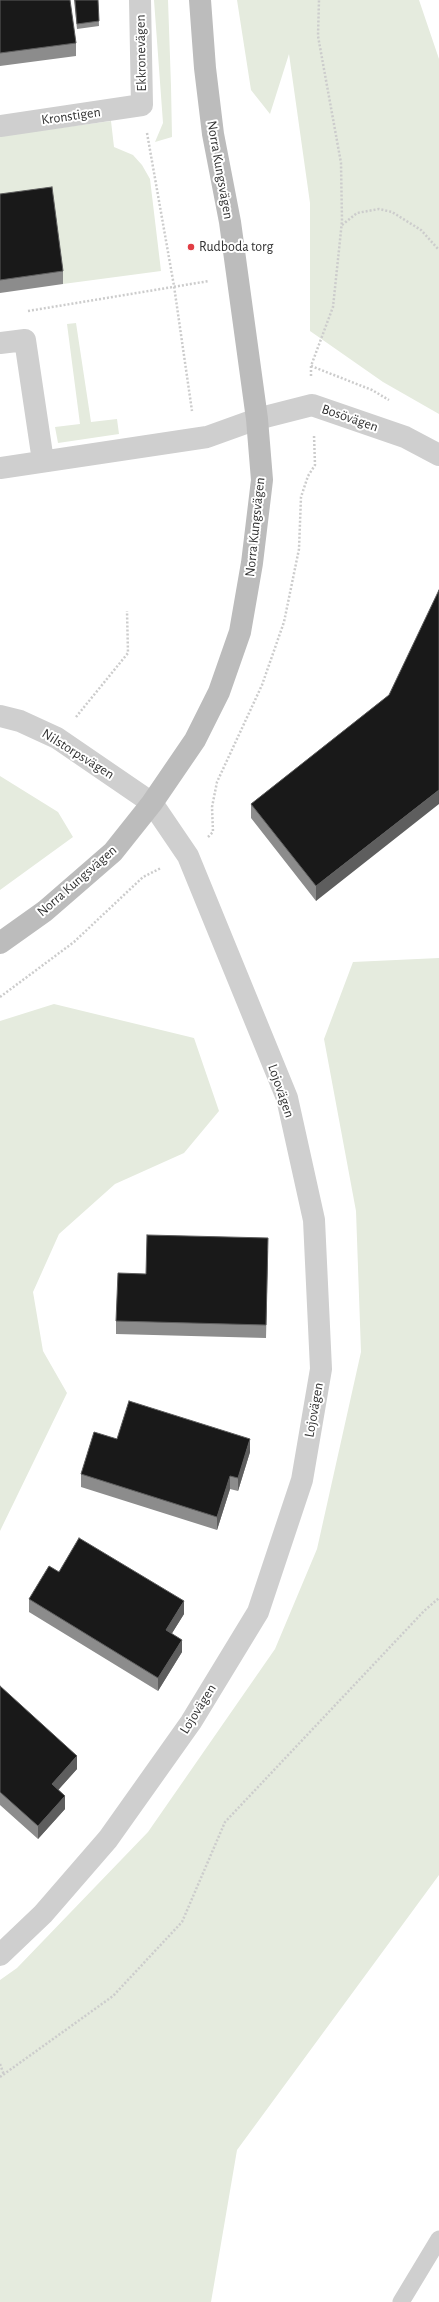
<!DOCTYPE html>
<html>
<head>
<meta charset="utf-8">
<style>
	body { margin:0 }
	canvas { display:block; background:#fff }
</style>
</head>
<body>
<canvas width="439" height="2302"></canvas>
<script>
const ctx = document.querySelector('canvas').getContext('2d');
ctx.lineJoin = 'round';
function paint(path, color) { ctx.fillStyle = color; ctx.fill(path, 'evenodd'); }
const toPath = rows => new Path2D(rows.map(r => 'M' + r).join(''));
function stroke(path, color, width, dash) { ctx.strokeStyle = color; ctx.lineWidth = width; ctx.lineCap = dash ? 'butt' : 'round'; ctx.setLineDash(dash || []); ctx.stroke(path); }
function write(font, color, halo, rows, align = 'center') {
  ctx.font = font + ' "Alegreya Sans",sans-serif'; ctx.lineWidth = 4; ctx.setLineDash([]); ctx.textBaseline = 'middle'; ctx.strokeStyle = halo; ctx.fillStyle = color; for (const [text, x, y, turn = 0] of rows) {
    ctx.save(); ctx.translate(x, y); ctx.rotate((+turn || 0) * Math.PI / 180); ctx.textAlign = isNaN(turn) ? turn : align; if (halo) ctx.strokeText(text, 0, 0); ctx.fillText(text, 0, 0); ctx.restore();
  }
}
const green = toPath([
	[154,0,168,0,171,86,172,137,155,142,163,123],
	[237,0,419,0,439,59,439,414,383,382,310,331,310,203,289,54,270,114,251,90],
	[111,121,114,147,133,155,142,165,150,179,161,271,63,284,52,200,0,207,0,136],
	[76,323,91,422,117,419,119,434,58,443,55,427,80,424,67,324],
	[0,776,58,812,73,837,0,890],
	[439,958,439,1875,237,2150,211,2302,0,2302,0,1980,17,1968,148,1832,275,1649,317,1549,361,1352,356,1211,324,1039,353,962],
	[54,1004,194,1038,219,1111,184,1153,115,1184,59,1234,33,1292,43,1351,67,1393,0,1531,0,1021]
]);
const path = toPath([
	[147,133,174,286,192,411],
	[342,225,357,213,379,209,392,212,421,230,439,250],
	[28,311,209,281],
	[311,366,372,390,389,400],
	[311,376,311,366,333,307,342,221,341,163,318,36,319,0],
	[76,717,128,653,127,611],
	[208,837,213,832,212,807,217,782,262,685,284,622,299,549,301,497,308,476,315,465,314,435],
	[0,997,74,942,143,877,161,868],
	[0,2064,4,2075],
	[0,2077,113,1996,182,1922,225,1822,424,1611,439,1598]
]);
const service = toPath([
	[401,2302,439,2239]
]);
const minor = toPath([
	[0,126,142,105,140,0],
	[0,343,25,340,43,461],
	[0,468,207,437,257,419,312,405,405,437,439,455],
	[0,716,20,721,57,738,152,803,188,856,287,1098,314,1220,321,1369,302,1480,258,1612,191,1722,108,1839,43,1914,0,1955]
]);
const secondary = toPath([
	[0,943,45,911,113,852,152,803,195,740,219,692,240,632,252,563,262,480,257,419,230,222,213,134,205,68,200,0]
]);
const wall = toPath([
	[0,0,76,43,76,56,0,66],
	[74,0,98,0,99,26,77,29],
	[0,194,63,271,63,284,0,293],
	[389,695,316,901,251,818,251,804],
	[268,1251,266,1338,116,1334,116,1321,146,1274],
	[117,1439,250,1452,238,1491,230,1489,217,1530,81,1487,81,1474],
	[59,1572,184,1614,172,1633,182,1652,158,1691,29,1612,29,1599],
	[0,1686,77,1769,58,1790,65,1809,38,1839,0,1805]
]);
const shadedWall = toPath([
	[439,790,439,804,316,901,316,886],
	[250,1439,250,1452,238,1491,238,1478],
	[230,1476,230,1489,217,1530,217,1517],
	[184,1601,184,1614,166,1643,166,1630],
	[182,1640,182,1652,158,1691,158,1678],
	[77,1756,77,1769,52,1797,52,1784],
	[65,1796,65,1809,38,1839,38,1826]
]);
const building = toPath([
	[0,0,70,0,76,43,0,53,0,0],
	[75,0,98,0,99,21,77,24,75,0],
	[52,187,63,271,0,280,0,194,52,187],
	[439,590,439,790,316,886,251,804,389,695,439,590],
	[147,1235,268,1238,266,1325,116,1321,118,1273,146,1274,147,1235],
	[129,1401,250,1439,238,1478,230,1476,217,1517,81,1474,94,1432,117,1439,129,1401],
	[79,1538,184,1601,166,1630,182,1640,158,1678,29,1599,49,1566,59,1572,79,1538],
	[0,1686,77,1756,52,1784,65,1796,38,1826,0,1792,0,1686]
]);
const markers = [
	[191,247,4,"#e13d44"]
];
const streetNames = [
	["Ekkronevägen",141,53,-91],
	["Kronstigen",71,116,-8],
	["Norra Kungsvägen",220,170,80],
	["Bosövägen",350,418,19],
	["Norra Kungsvägen",255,527,-84],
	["Nilstorpsvägen",78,754,32],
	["Norra Kungsvägen",77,881,-41],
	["Lojovägen",281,1091,71],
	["Lojovägen",314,1410,-80],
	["Lojovägen",198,1709,-58]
];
const poiNames = [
	["Rudboda torg",199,247]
];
paint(green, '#e5ebde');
stroke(path, '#ccc', 2.5, [2, 2]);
stroke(service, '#cfcfcf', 17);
stroke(minor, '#cfcfcf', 22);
stroke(secondary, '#bcbcbc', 22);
paint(wall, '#8c8c8c');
paint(shadedWall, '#5e5e5e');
paint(building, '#191919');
stroke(building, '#5e5e5e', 1);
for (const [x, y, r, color] of markers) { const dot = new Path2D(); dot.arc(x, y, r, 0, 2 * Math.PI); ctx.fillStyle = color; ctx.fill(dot); stroke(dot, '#fff', 1.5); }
write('14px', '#323232', '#fff', streetNames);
write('14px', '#323232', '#fff', poiNames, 'left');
</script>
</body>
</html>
